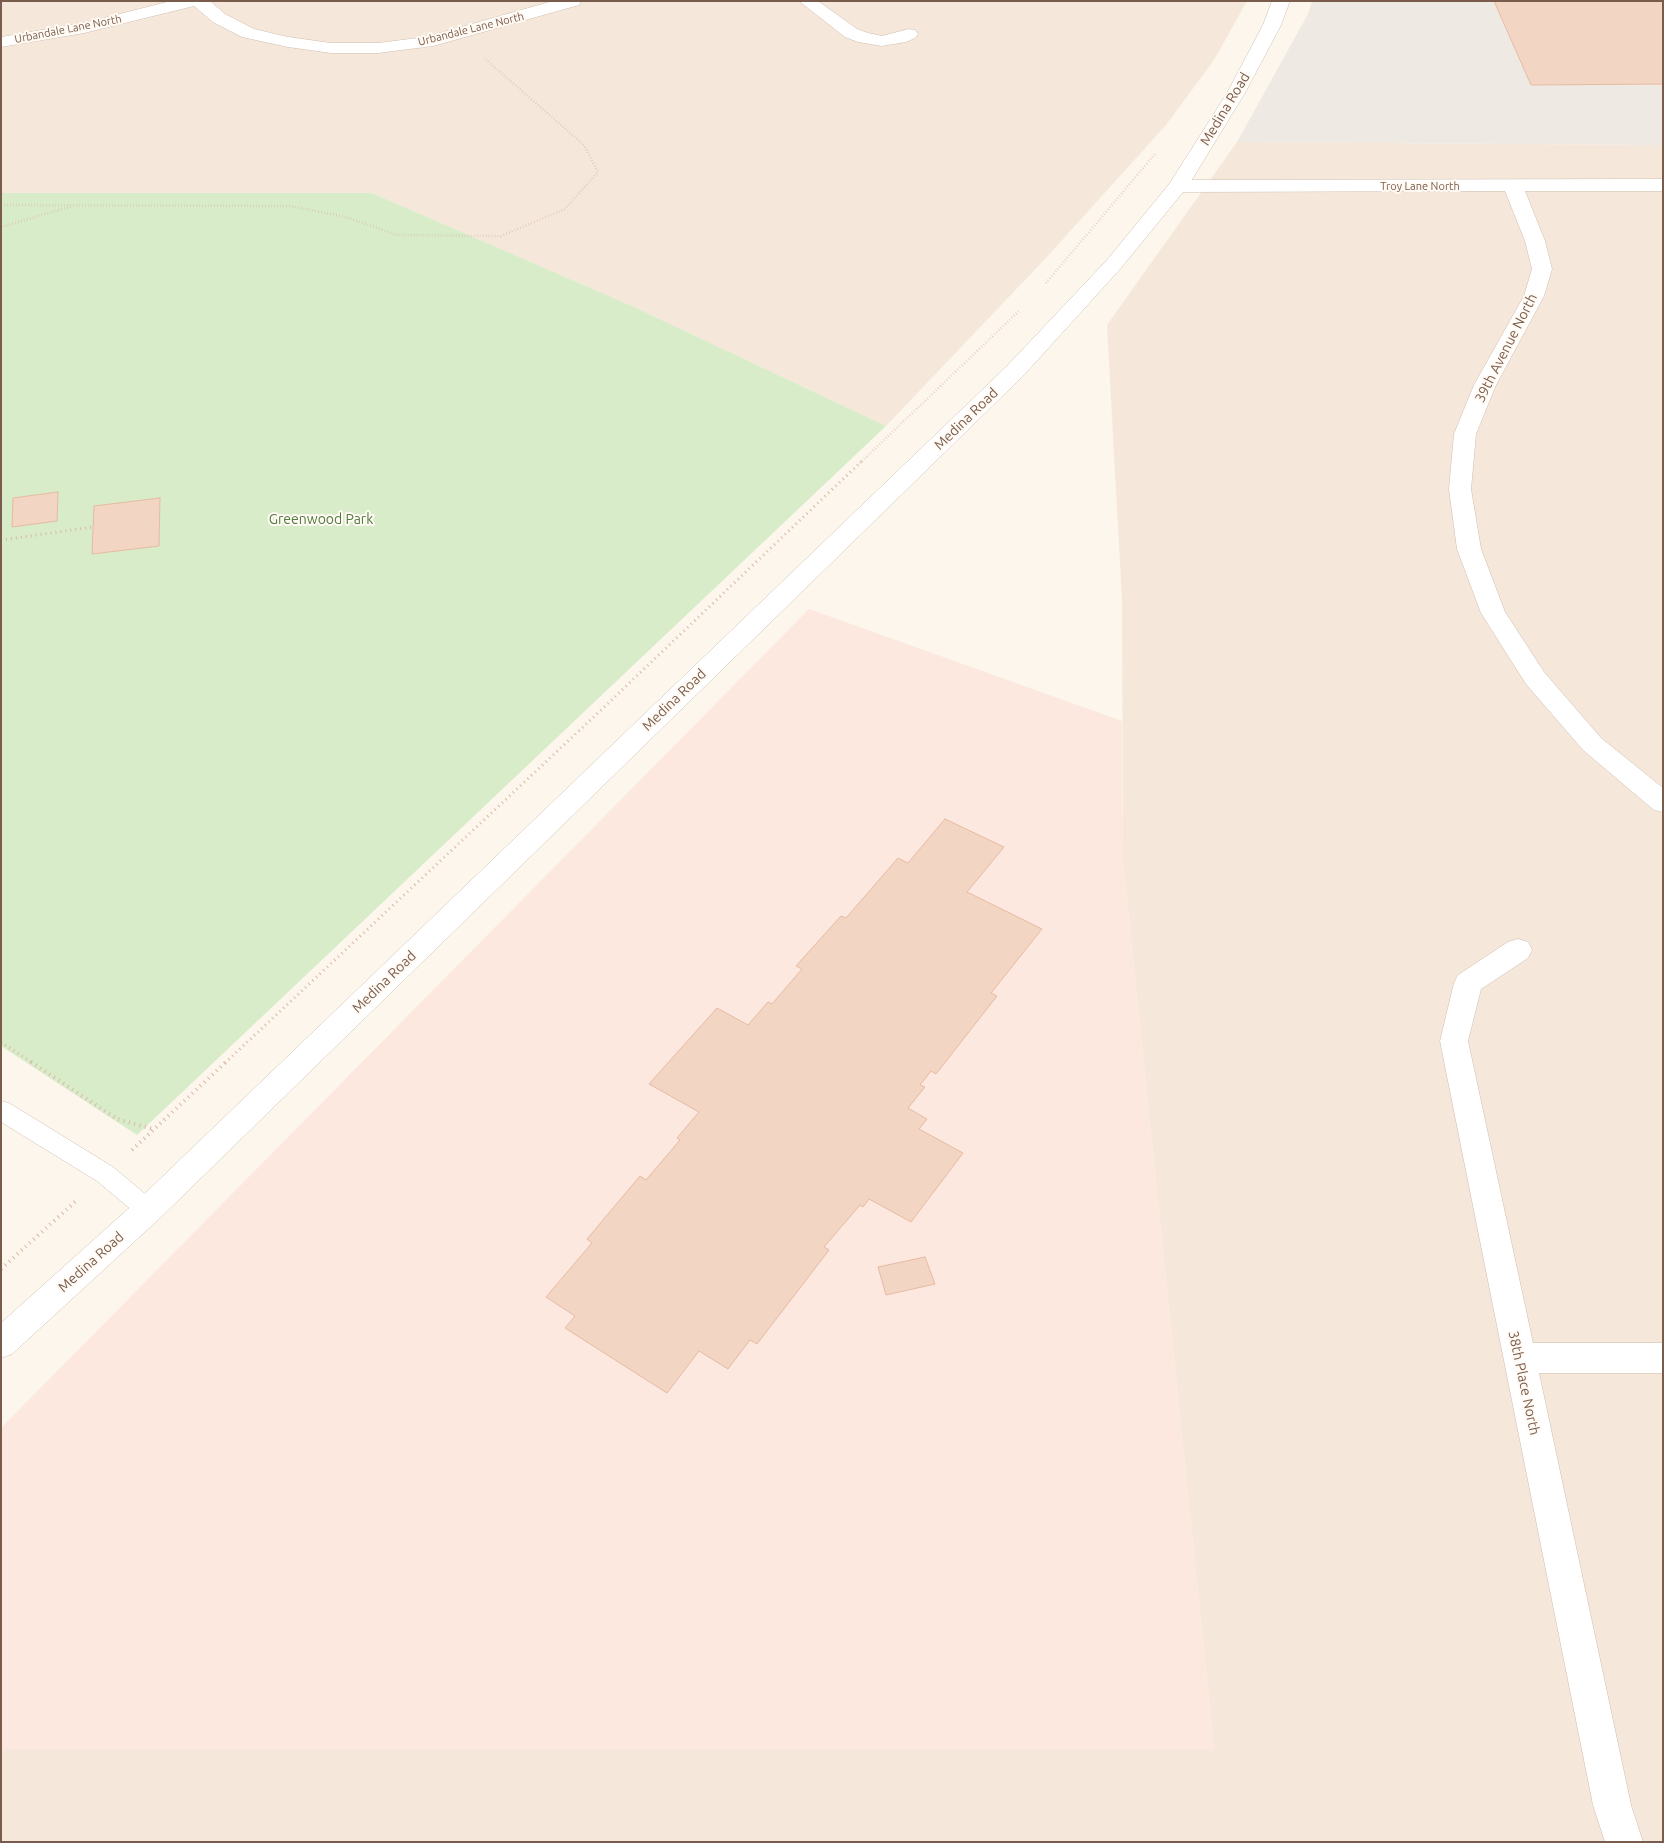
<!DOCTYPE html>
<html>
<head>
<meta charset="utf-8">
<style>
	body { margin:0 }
	#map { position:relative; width:1664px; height:1843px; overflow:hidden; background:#fdf6ec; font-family:Ubuntu,sans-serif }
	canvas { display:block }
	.frame { position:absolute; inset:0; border:2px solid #7a5c4d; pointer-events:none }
</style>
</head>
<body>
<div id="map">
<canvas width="1664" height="1843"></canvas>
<div class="frame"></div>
</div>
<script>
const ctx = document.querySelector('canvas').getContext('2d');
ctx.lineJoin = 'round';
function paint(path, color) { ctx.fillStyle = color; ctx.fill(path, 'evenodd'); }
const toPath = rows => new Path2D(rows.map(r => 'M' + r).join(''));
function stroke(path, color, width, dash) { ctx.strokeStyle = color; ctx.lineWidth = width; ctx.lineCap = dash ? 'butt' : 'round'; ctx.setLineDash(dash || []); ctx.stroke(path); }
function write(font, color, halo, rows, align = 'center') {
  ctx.font = font + ' Ubuntu,sans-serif'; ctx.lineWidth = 4; ctx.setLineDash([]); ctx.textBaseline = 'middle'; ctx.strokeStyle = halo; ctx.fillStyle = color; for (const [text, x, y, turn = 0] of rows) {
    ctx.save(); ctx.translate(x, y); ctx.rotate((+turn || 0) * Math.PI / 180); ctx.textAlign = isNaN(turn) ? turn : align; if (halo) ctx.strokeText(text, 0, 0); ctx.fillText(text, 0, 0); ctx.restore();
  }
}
const residential = toPath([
	[1,1,1247,1,1214,60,1166,125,1045,259,886,426,632,306,372,193,1,193],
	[1237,142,1663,145,1663,1842,1,1842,1,1749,1214,1749,1123,862,1122,600,1107,325]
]);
const commercial = toPath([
	[809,609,1122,721,1123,862,1214,1749,1,1749,1,1428]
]);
const industrial = toPath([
	[1312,1,1663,1,1663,145,1237,142,1308,14]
]);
const green = toPath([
	[1,193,372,193,632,306,886,426,137,1135,1,1046]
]);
const building = toPath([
	[1494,1,1663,1,1663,84,1531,85,1494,1],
	[58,492,57,521,12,527,13,498,58,492],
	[160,498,159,546,92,554,94,506,160,498],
	[945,819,1004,847,967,892,1042,929,991,993,997,996,936,1074,931,1071,920,1085,925,1087,908,1108,927,1119,919,1129,963,1153,911,1222,869,1199,863,1207,860,1205,824,1247,829,1250,757,1344,750,1340,728,1369,699,1351,667,1393,565,1328,575,1316,546,1297,592,1243,587,1239,640,1176,646,1180,680,1140,677,1138,699,1112,649,1084,717,1008,748,1025,768,1002,772,1004,802,969,796,966,841,916,846,918,898,858,908,863,945,819],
	[925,1257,935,1284,886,1295,878,1267,925,1257]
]);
const pathFar2 = toPath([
	[1,205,290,206,346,217,397,235,501,236,565,209,598,172,584,145,484,58],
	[1,227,73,206],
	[1046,283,1155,154],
	[860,463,1019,311]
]);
const pathFar1 = toPath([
	[1,540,93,527],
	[1,1042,33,1063],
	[225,1063,599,712,862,461]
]);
const path = toPath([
	[31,1062,117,1119,153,1129],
	[132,1150,226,1062],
	[1,1269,77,1200]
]);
const service = toPath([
	[1,1101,9,1103,113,1167,156,1203,160,1210,156,1217,148,1220,140,1217,97,1181,1,1122,1,1101]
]);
const minor = toPath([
	[171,1,210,1,225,14,254,29,288,37,331,43,378,43,426,37,553,1,581,1,579,5,433,46,378,53,331,53,288,47,242,37,213,22,194,6,84,33,1,47,1,37,84,23,171,1],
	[799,1,818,1,857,29,868,33,882,36,909,29,915,30,918,34,915,38,906,42,882,46,858,42,845,37,799,1],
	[1663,179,1663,191,1525,191,1545,241,1552,269,1544,296,1496,385,1476,434,1471,489,1481,549,1505,612,1544,672,1601,738,1663,788,1663,812,1654,810,1583,750,1526,684,1481,613,1457,549,1449,489,1454,434,1474,385,1524,296,1532,269,1525,241,1505,191,1178,192,1171,190,1168,186,1171,182,1178,180,1663,179],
	[1518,939,1528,942,1532,950,1528,958,1481,989,1468,1041,1533,1343,1663,1343,1663,1373,1539,1373,1631,1805,1643,1842,1605,1842,1593,1805,1440,1041,1454,983,1458,975,1508,942,1518,939]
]);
const tertiary = toPath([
	[1272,1,1290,1,1281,25,1245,93,1188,186,1121,268,1023,376,159,1219,12,1354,1,1358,1,1323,137,1201,1007,366,1107,260,1170,183,1227,93,1263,25,1272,1]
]);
const farStreetnames = [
	["Urbandale Lane North",68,29,-11],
	["Urbandale Lane North",471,29,-14],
	["Troy Lane North",1420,186]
];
const streetNames = [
	["Medina Road",1225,109,-59],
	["39th Avenue North",1506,348,-63],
	["Medina Road",966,419,-44],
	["Medina Road",674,700,-44],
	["Medina Road",384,982,-44],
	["Medina Road",91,1262,-42],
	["38th Place North",1524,1383,78]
];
const parkNames = [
	["Greenwood Park",321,519]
];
paint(residential, '#f5e8da');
paint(commercial, '#fde8e0');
paint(industrial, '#efe9e4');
paint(green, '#d8ecc9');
paint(building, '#f3d5c3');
stroke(building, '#e6bba3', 1);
stroke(service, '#d1beb0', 1);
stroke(minor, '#d1beb0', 1);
stroke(tertiary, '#d1beb0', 1);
stroke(pathFar2, '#d9b8a5', 2.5, [0.5, 2.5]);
stroke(pathFar1, '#d9b8a5', 3, [1, 4]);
stroke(path, '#d9b8a5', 4, [1, 4.5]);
paint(service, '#fff');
paint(minor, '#fff');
paint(tertiary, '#fff');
write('11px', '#7a5c4d', '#fffaf3', farStreetnames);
write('14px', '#7a5c4d', '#fffaf3', streetNames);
write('14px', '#537a41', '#fffaf3', parkNames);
</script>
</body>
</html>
